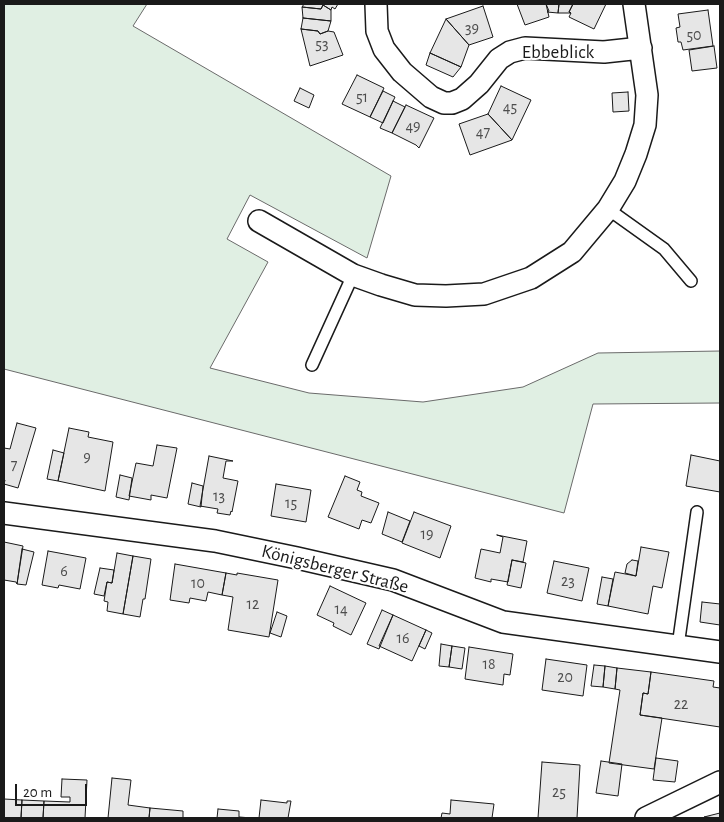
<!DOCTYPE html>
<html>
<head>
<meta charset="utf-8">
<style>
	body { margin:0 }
	#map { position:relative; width:724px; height:822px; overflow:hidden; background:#fff; font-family:"Alegreya Sans",sans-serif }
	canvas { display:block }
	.frame { position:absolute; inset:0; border:5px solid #1a1a1a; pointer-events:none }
	.scale { position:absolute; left:15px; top:784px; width:72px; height:22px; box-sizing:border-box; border:2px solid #1a1a1a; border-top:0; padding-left:6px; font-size:15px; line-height:18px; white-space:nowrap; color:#1a1a1a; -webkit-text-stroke:4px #fff; paint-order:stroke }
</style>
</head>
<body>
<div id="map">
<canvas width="724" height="822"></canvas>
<div class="frame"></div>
<div class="scale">20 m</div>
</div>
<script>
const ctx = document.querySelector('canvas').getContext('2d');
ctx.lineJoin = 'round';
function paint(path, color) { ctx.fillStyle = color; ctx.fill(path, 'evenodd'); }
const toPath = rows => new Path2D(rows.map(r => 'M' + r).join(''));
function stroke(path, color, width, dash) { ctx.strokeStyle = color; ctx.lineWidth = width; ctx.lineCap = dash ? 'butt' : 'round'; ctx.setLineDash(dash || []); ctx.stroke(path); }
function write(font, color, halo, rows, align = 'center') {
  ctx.font = font + ' "Alegreya Sans",sans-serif'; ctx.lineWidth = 4; ctx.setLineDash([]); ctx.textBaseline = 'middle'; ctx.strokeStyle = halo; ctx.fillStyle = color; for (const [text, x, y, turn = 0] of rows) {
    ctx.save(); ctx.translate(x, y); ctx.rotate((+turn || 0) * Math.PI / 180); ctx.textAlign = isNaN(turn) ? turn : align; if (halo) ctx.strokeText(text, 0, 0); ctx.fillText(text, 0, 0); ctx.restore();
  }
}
const green = toPath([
	[4,4,147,4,133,26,391,176,367,258,250,195,227,239,268,262,210,368,309,393,423,402,523,387,598,353,720,351,720,403,593,404,564,513,4,369,4,4]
]);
const building = toPath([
	[304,4,338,4,335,9,332,7,331,10,323,5,321,9,302,7,304,4],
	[517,4,546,4,549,17,525,25,517,4],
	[546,4,559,4,558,13,547,12,549,11,546,4],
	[559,4,573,4,569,12,571,13,558,13,559,4],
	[573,4,606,4,594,29,569,17,571,13,569,12,573,4],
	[323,5,331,10,331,21,303,18,302,7,321,9,323,5],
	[483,6,493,37,469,45,446,19,483,6],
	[708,10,713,46,683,50,681,42,678,42,676,28,680,27,678,14,708,10],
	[303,18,331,21,328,31,320,34,318,31,301,29,303,18],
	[446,19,469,45,461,67,430,53,446,19],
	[301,29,318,31,320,34,328,31,334,32,343,55,310,66,301,29],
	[714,46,717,68,692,71,689,50,714,46],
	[430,53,461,67,453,77,426,65,430,53],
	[357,75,384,88,370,117,342,104,357,75],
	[501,86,531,100,512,140,488,114,501,86],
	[300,88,314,95,309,108,294,101,300,88],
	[383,91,395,97,383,123,370,117,383,91],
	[628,92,629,111,613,112,612,93,628,92],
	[393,101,405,107,392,133,380,128,393,101],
	[406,105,434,118,419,148,416,145,392,133,406,105],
	[488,114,512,140,470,155,459,124,488,114],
	[17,423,36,428,18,488,4,484,5,480,4,480,4,448,10,449,17,423],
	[69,428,89,432,88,437,113,442,105,491,58,481,69,428],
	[157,445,177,448,167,498,151,495,151,500,129,496,136,463,153,466,157,445],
	[53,450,64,453,58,481,47,479,53,450],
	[691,455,720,461,720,492,686,486,691,455],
	[209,456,233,461,226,461,223,478,238,481,232,512,231,511,230,515,217,513,218,509,200,506,209,456],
	[120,475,132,478,129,500,116,497,120,475],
	[345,476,360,482,357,490,362,492,361,496,379,503,371,523,362,520,359,529,328,517,345,476],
	[192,483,203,486,201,507,188,504,192,483],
	[276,484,311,490,306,522,271,516,276,484],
	[388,512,410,521,402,542,382,534,388,512],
	[414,512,451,526,440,558,402,543,414,512],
	[497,535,527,541,523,562,512,560,508,582,491,579,491,582,475,578,481,549,500,553,503,537,497,535],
	[4,542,23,546,17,584,16,582,4,580,4,542],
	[641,547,669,552,662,588,653,586,648,614,608,606,615,572,636,576,641,547],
	[22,549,34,552,26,585,17,584,22,549],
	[48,551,86,558,80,589,59,585,58,588,42,585,48,551],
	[117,553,133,556,123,614,107,611,108,602,104,601,107,582,112,583,117,553],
	[133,556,151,559,145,599,143,599,140,617,123,614,133,556],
	[512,560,526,563,521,588,507,585,512,560],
	[632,560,638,561,636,576,625,573,627,564,632,560],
	[554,561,589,568,582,601,547,593,554,561],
	[175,564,226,573,222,595,208,592,206,601,190,598,189,603,170,600,175,564],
	[100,568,114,570,112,583,107,582,104,596,94,594,100,568],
	[226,573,237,575,237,573,278,580,269,637,228,630,233,597,222,595,226,573],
	[602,577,613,579,608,606,597,604,602,577],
	[330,586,366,603,351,635,333,626,334,623,317,615,330,586],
	[702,602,720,604,720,625,700,622,702,602],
	[382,610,393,615,379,649,367,644,382,610],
	[277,612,287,616,281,637,270,633,277,612],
	[393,615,426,630,412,661,379,646,393,615],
	[426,630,432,633,425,649,419,646,426,630],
	[441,644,452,646,449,667,439,666,441,644],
	[452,646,465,648,462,669,449,667,452,646],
	[469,647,513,654,510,675,504,674,503,685,465,679,469,647],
	[546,659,587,665,583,696,542,690,546,659],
	[594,665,605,666,603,687,591,686,594,665],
	[605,666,617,668,615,689,603,687,605,666],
	[617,668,651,672,648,694,643,693,640,715,662,718,654,769,609,763,620,690,615,689,617,668],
	[651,672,714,681,713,687,720,688,720,727,640,715,643,693,648,694,651,672],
	[656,758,678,761,675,782,653,780,656,758],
	[601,761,622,764,618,796,596,793,601,761],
	[542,762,580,765,577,818,538,818,542,762],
	[112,778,131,780,128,805,150,808,149,818,108,818,112,778],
	[62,779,87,780,85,818,43,818,44,801,70,802,70,797,61,797,62,779],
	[4,799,22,800,21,818,4,818,4,799],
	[22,800,44,801,43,818,21,818,22,800],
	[261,800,287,803,287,801,291,801,288,818,259,818,261,800],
	[451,800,494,804,492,818,441,818,442,813,450,814,451,800],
	[150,808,183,811,183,818,149,818,150,808],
	[218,809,239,811,239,817,252,818,217,818,218,809],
	[720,813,720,818,704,817,720,813]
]);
const service = toPath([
	[608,209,664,249,691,281],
	[312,365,353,275],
	[678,646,697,512]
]);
const minor = toPath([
	[376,4,377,31,384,49,402,72,431,97,444,103,452,103,462,99,479,84,499,59,510,52,525,48,604,52,641,48],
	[259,221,353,275,381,285,415,295,446,296,484,294,531,278,572,252,608,209,625,181,636,154,645,125,647,95,634,4],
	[4,513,215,541,297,558,393,580,503,622,720,652],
	[646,818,720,782]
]);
const numberNames = [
	["39",472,28],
	["50",694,35],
	["53",322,44],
	["51",362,97],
	["45",510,107],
	["49",413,126],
	["47",483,132],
	["9",87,457],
	["7",14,465],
	["13",219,496],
	["15",291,503],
	["19",427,534],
	["6",64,571],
	["23",568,581],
	["10",198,583],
	["12",253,604],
	["14",341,609],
	["16",403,638],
	["18",489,664],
	["20",565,677],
	["22",681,704],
	["25",559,792]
];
const streetNames = [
	["Ebbeblick",558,52],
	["Königsberger Straße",335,569,14]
];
paint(green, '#e0efe3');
stroke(green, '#6a6a6a', 1);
paint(building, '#e6e6e6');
stroke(building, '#1a1a1a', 1);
stroke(service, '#1a1a1a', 14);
stroke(minor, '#1a1a1a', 24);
stroke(service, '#fff', 11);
stroke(minor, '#fff', 21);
write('16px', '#4d4d4d', null, numberNames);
write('19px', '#1a1a1a', '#fff', streetNames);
</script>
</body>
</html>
